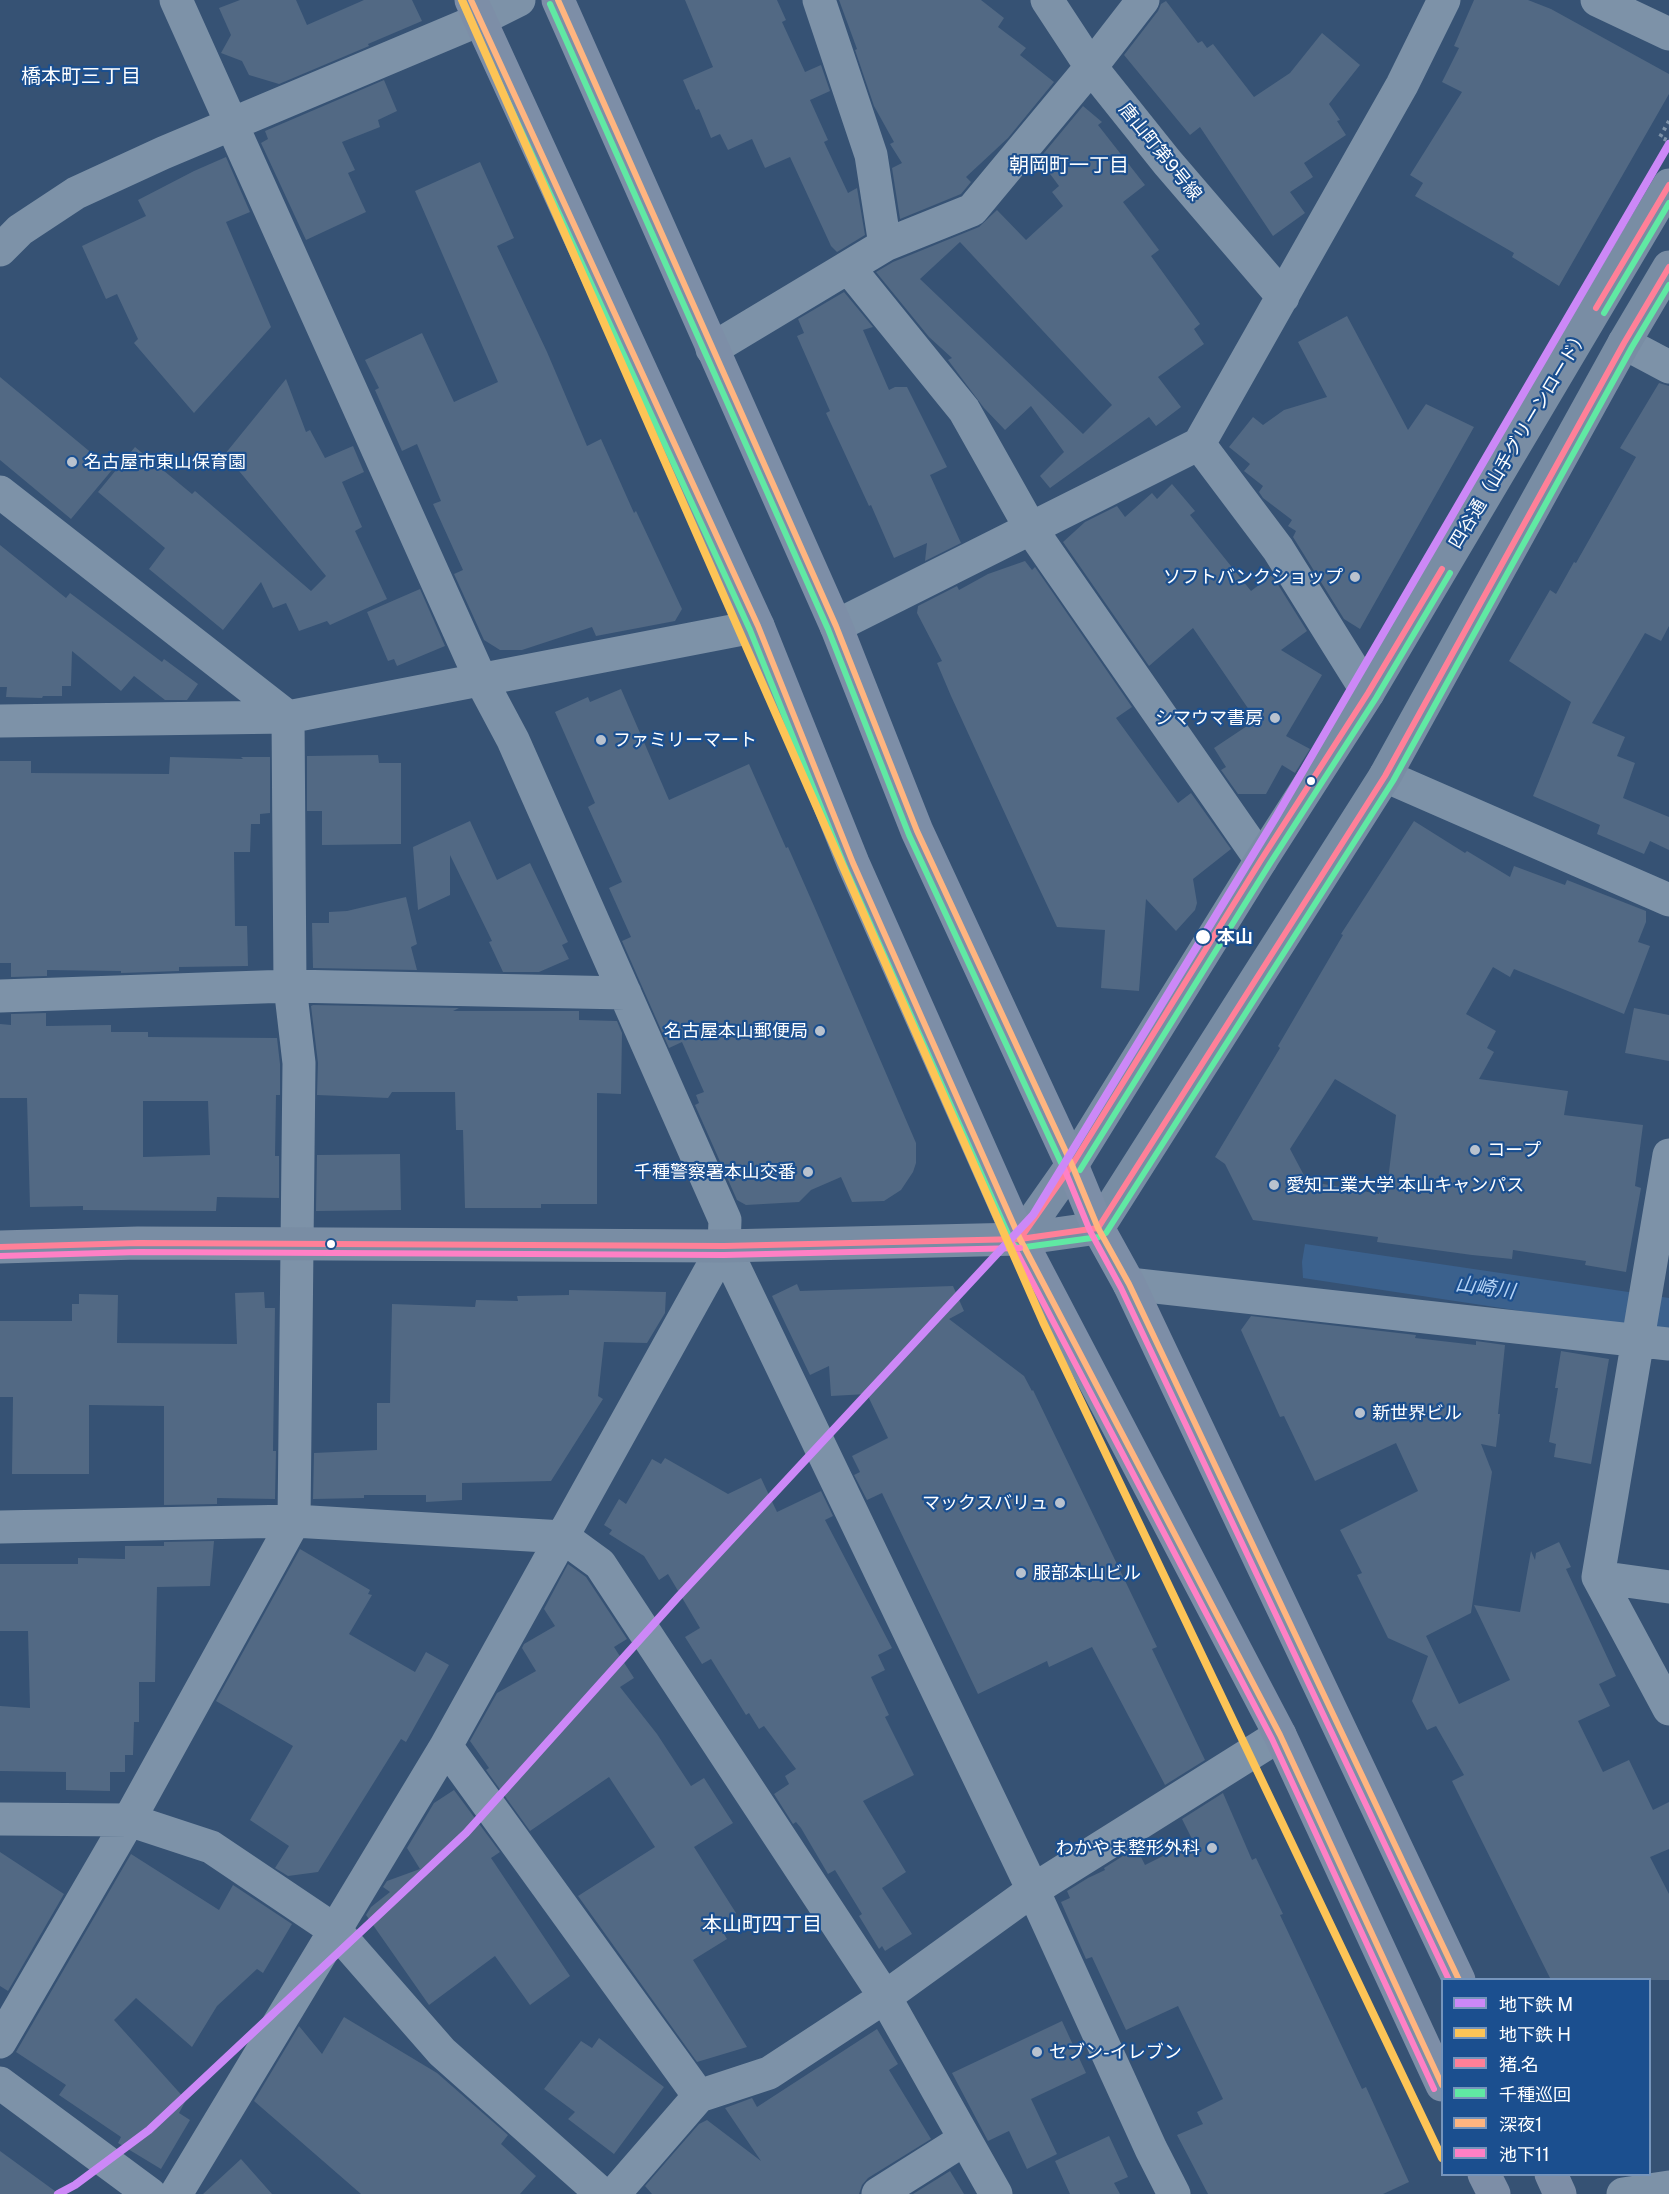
<!DOCTYPE html>
<html>
<head>
<meta charset="utf-8">
<style>
	body { margin:0 }
	#map { position:relative; width:1669px; height:2194px; overflow:hidden; background:#365274; font-family:"Public Sans","Noto Sans JP",sans-serif }
	canvas { display:block }
	.legend { position:absolute; left:1441px; top:1978px; width:210px; height:198px; box-sizing:border-box; background:#1b4f8f; border:2px solid #7695bc; margin:0; padding:8px 10px; list-style:none; font-size:18px; color:#fff }
	.legend li { display:flex; align-items:center; gap:12px; height:30px }
	.legend b { width:30px; border:2px solid #7695bc }
</style>
</head>
<body>
<div id="map">
<canvas width="1669" height="2194"></canvas>
<ul class="legend">
<li><b style="height:8px;background:#cc88f7"></b>地下鉄 M</li>
<li><b style="height:8px;background:#fdc456"></b>地下鉄 H</li>
<li><b style="height:8px;background:#ff8098"></b>猪.名</li>
<li><b style="height:8px;background:#60e9a3"></b>千種巡回</li>
<li><b style="height:8px;background:#ffb580"></b>深夜1</li>
<li><b style="height:8px;background:#ff80c5"></b>池下11</li>
</ul>
</div>
<script>
const ctx = document.querySelector('canvas').getContext('2d');
ctx.lineJoin = 'round';
function paint(path, color) { ctx.fillStyle = color; ctx.fill(path, 'evenodd'); }
const toPath = rows => new Path2D(rows.map(r => 'M' + r).join(''));
function stroke(path, color, width, dash) { ctx.strokeStyle = color; ctx.lineWidth = width; ctx.lineCap = dash ? 'butt' : 'round'; ctx.setLineDash(dash || []); ctx.stroke(path); }
function write(font, color, halo, rows, align = 'center') {
  ctx.font = font + ' "Public Sans","Noto Sans JP",sans-serif'; ctx.lineWidth = 4.5; ctx.setLineDash([]); ctx.textBaseline = 'middle'; ctx.strokeStyle = halo; ctx.fillStyle = color; for (const [text, x, y, turn = 0] of rows) {
    ctx.save(); ctx.translate(x, y); ctx.rotate((+turn || 0) * Math.PI / 180); ctx.textAlign = isNaN(turn) ? turn : align; if (halo) ctx.strokeText(text, 0, 0); ctx.fillText(text, 0, 0); ctx.restore();
  }
}
const water = toPath([
	[1305,1244,1669,1298,1669,1332,1627,1327,1303,1278,1302,1262]
]);
const building = toPath([
	[240,0,296,0,307,25,364,0,412,0,422,21,368,44,369,46,279,84,249,75,242,61,221,53,231,35,219,8],
	[685,0,777,0,786,20,782,22,805,72,821,65,830,91,810,100,828,140,824,142,848,193,857,188,865,235,837,252,831,246,790,157,765,168,752,139,728,150,720,134,711,138,699,109,696,110,683,80,713,67],
	[839,0,981,0,1004,18,998,27,1026,48,1020,55,1054,82,1008,138,966,177,971,182,961,194,900,219,892,168,902,163,890,144,894,142,874,106,855,50,857,49],
	[1474,0,1528,0,1551,9,1669,74,1669,94,1559,286,1512,257,1514,253,1415,196,1423,183,1410,175,1462,92,1442,82,1459,48,1454,46],
	[1166,1,1198,43,1202,41,1207,48,1213,44,1254,97,1290,73,1322,33,1360,65,1329,104,1340,120,1337,121,1346,135,1304,163,1313,177,1290,192,1305,213,1273,236,1200,127,1190,135,1124,55,1158,11,1161,4],
	[384,80,397,111,378,120,380,127,342,142,355,170,348,173,366,212,306,240,261,143,268,139,265,131],
	[1083,106,1102,122,1098,125,1145,185,1123,202,1159,250,1151,256,1200,324,1194,329,1204,344,1158,377,1181,407,1156,426,1149,417,1050,488,1040,476,1064,452,1031,406,1005,430,984,408,948,360,952,358,929,337,876,272,893,262,979,227,997,210,1026,240,1063,206,1052,192,1059,186,1039,159],
	[960,242,1112,405,1083,434,920,279],
	[226,157,250,212,226,222,271,327,194,413,134,343,138,339,117,294,106,299,82,246,146,216,138,200,194,171],
	[480,162,514,238,497,246,547,352,587,446,601,439,634,513,636,511,682,609,675,621,596,636,592,627,522,650,500,650,484,640,454,574,463,570,433,504,441,501,417,444,402,451,375,390,379,388,365,360,422,333,454,402,498,382,415,191],
	[844,292,873,327,863,330,889,390,895,387,907,387,947,467,930,475,961,543,925,561,927,543,894,558,871,505,869,506,826,413,830,411,797,336,804,333,798,319],
	[1347,316,1408,430,1426,404,1474,427,1360,629,1344,619,1293,537,1296,531,1288,526,1292,520,1263,498,1259,492,1263,486,1244,471,1250,464,1229,447,1253,417,1263,425,1284,410,1327,397,1298,342],
	[0,377,112,470,71,519,0,460],
	[286,379,306,432,310,430,325,458,353,446,364,472,342,482,362,527,355,531,387,599,330,625,327,621,299,631,286,603,273,608,261,582,223,630,149,569,165,548,98,492,135,447,192,494,195,491,311,591,326,576,225,454],
	[1659,383,1669,386,1669,626,1661,641,1645,633,1592,723,1625,737,1617,756,1635,763,1623,798,1669,817,1669,850,1650,841,1644,854,1597,834,1600,825,1533,796,1571,702,1509,661,1550,590,1556,594,1574,562,1576,563,1636,457,1620,448],
	[1172,484,1195,511,1190,515,1251,591,1272,575,1307,631,1281,650,1322,675,1286,736,1310,749,1295,773,1282,765,1266,794,1238,794,1221,770,1226,767,1214,748,1256,720,1193,628,1149,666,1063,542,1085,522,1117,506,1125,517,1152,493,1157,499],
	[0,545,66,598,70,593,162,662,164,659,198,684,187,700,165,700,134,676,121,691,72,651,71,686,62,686,62,696,43,696,42,698,6,697,7,687,0,687],
	[1025,561,1032,570,1035,567,1132,707,1116,718,1178,803,1191,793,1231,849,1193,879,1197,903,1195,910,1176,931,1146,899,1139,991,1101,988,1105,930,1057,927,951,696,937,663,942,661,917,613,918,606,957,586,959,590,988,574],
	[420,589,445,646,397,666,394,659,388,661,367,612],
	[621,689,669,800,749,764,786,848,788,847,814,906,916,1143,916,1163,913,1172,901,1190,884,1201,852,1202,841,1177,811,1190,799,1202,746,1205,737,1200,695,1105,699,1103,696,1095,704,1092,682,1042,669,1048,622,941,631,937,609,888,622,882,588,807,595,803,555,712,588,697,590,702],
	[378,755,379,763,401,763,401,844,322,845,322,811,307,811,307,756],
	[170,757,243,759,241,757,270,757,270,813,260,814,260,824,251,824,250,852,234,852,235,926,247,926,248,966,179,967,179,971,121,973,121,971,47,970,47,976,11,977,11,963,0,963,0,761,31,761,31,773,169,774],
	[470,821,497,880,530,863,568,942,562,945,569,959,539,972,503,972,489,942,492,941,450,855,450,895,418,910,413,847],
	[1414,821,1465,853,1467,851,1510,877,1514,866,1565,885,1567,880,1646,911,1646,922,1638,942,1650,946,1624,1014,1514,969,1510,977,1493,967,1466,1014,1496,1031,1487,1048,1494,1052,1479,1079,1568,1091,1564,1115,1643,1125,1635,1186,1641,1188,1626,1272,1585,1265,1586,1261,1513,1250,1512,1259,1472,1255,1377,1242,1378,1237,1253,1220,1225,1164,1215,1157,1280,1048,1278,1046,1343,935,1341,934],
	[1335,1079,1396,1115,1387,1188,1380,1188,1379,1194,1307,1181,1290,1149],
	[406,897,417,944,411,947,417,970,313,968,312,923,329,923,329,912,347,911],
	[313,1005,459,1008,453,1011,579,1011,579,1020,617,1021,622,1033,621,1094,597,1093,597,1204,541,1204,541,1208,465,1208,463,1130,456,1130,455,1092,392,1092,388,1098,317,1095,318,1063,311,1006],
	[1634,1008,1669,1015,1669,1061,1625,1053],
	[46,1013,46,1026,111,1025,111,1032,148,1032,148,1037,277,1038,280,1064,280,1095,276,1095,275,1156,279,1156,279,1198,217,1197,216,1211,83,1210,83,1206,30,1207,27,1098,0,1098,0,1024,11,1025,11,1014],
	[143,1101,208,1101,210,1155,143,1157],
	[400,1154,401,1210,316,1211,317,1155],
	[797,1284,800,1291,953,1286,964,1311,949,1319,1024,1376,1032,1391,1033,1390,1157,1647,1152,1649,1205,1760,1165,1785,1092,1647,1049,1667,1047,1661,978,1694,882,1493,867,1500,854,1475,860,1472,852,1456,888,1438,867,1394,831,1396,829,1366,810,1375,772,1296],
	[569,1290,666,1292,665,1313,647,1343,604,1342,598,1396,603,1399,551,1481,462,1483,462,1500,426,1502,426,1495,364,1495,364,1498,313,1499,314,1453,377,1450,377,1403,390,1403,392,1304,475,1307,476,1300,518,1301,517,1296,569,1295],
	[264,1292,265,1308,275,1308,273,1451,276,1451,275,1499,217,1498,217,1504,164,1505,164,1406,89,1405,89,1474,12,1474,13,1397,0,1397,0,1321,72,1321,72,1304,79,1304,79,1294,118,1295,117,1343,237,1344,235,1293],
	[1251,1316,1416,1335,1415,1338,1476,1345,1476,1341,1505,1345,1498,1414,1500,1414,1496,1447,1481,1444,1492,1472,1471,1613,1426,1636,1459,1704,1510,1680,1474,1605,1520,1612,1531,1551,1535,1560,1536,1553,1559,1542,1571,1567,1566,1569,1616,1676,1599,1684,1610,1706,1578,1721,1603,1772,1629,1760,1653,1810,1669,1802,1669,1849,1650,1857,1669,1894,1669,1980,1551,1980,1452,1781,1464,1775,1436,1726,1427,1730,1412,1701,1428,1656,1388,1638,1357,1575,1362,1573,1340,1530,1418,1491,1396,1443,1315,1481,1284,1416,1280,1417,1241,1330],
	[1561,1351,1609,1359,1591,1464,1554,1457,1556,1444,1549,1442,1558,1388,1555,1388],
	[665,1458,728,1494,761,1478,777,1512,821,1491,833,1516,825,1520,892,1648,878,1655,885,1670,871,1677,889,1715,885,1717,914,1775,863,1801,906,1872,882,1888,912,1934,885,1951,882,1946,879,1949,859,1916,862,1914,835,1870,828,1874,801,1828,796,1822,793,1824,774,1794,789,1784,785,1776,796,1769,764,1726,759,1729,749,1713,746,1715,711,1659,702,1664,685,1637,700,1628,668,1574,659,1580,644,1556,609,1534,612,1530,604,1525,619,1499,626,1504,652,1459,661,1464],
	[214,1541,210,1586,157,1587,155,1682,139,1682,139,1722,134,1722,133,1755,125,1755,125,1772,110,1772,110,1791,66,1790,66,1772,0,1771,0,1706,30,1708,28,1631,0,1631,0,1564,78,1564,78,1558,125,1559,125,1546,164,1546,164,1542],
	[300,1549,370,1590,368,1594,372,1595,349,1634,415,1672,426,1652,449,1665,406,1742,401,1739,318,1872,288,1876,275,1868,289,1846,250,1820,293,1746,216,1701],
	[568,1564,586,1577,627,1639,614,1647,634,1678,620,1687,657,1734,691,1786,704,1778,733,1823,694,1847,736,1913,718,1924,727,1939,693,1960,747,2047,697,2062,578,1896,655,1847,609,1777,530,1831,486,1770,489,1768,470,1741,497,1693,536,1671,522,1648,524,1644,555,1626,544,1609],
	[454,1790,500,1852,491,1858,570,1976,530,2005,495,1956,429,2005,366,1915,371,1907,390,1892,383,1887,387,1881,420,1869,407,1848,434,1803],
	[1223,1793,1252,1860,1256,1858,1283,1914,1280,1915,1362,2089,1366,2087,1409,2182,1383,2194,1208,2194,1177,2135,1203,2124,1197,2112,1223,2099,1178,2006,1126,2030,1092,1957,1086,1959,1061,1902,1070,1898,1067,1891,1088,1878,1105,1870,1104,1868,1126,1854,1137,1849,1145,1865,1193,1841,1182,1819],
	[0,1852,64,1894,8,1991,0,1986],
	[131,1854,219,1910,233,1885,292,1924,263,1973,257,1969,217,2006,192,2047,136,1998,114,2020,186,2100,179,2113,190,2120,161,2169,118,2143,121,2137,59,2095,66,2085,16,2052],
	[344,2017,437,2073,508,2135,501,2144,536,2176,520,2194,361,2194,254,2101,299,2026,322,2054],
	[1062,2021,1086,2073,1031,2099,1057,2154,1027,2169,1009,2131,988,2141,952,2073],
	[877,2029,898,2064,889,2070,931,2139,868,2178,862,2185,859,2194,652,2194,645,2186,699,2124,707,2120,761,2161,725,2108,752,2098,757,2107],
	[599,2038,664,2087,614,2154,568,2119,575,2112,544,2089,581,2041,592,2048],
	[1109,2136,1128,2177,1114,2183,1120,2194,1070,2194,1055,2161],
	[0,2151,59,2194,0,2194],
	[241,2159,272,2194,203,2194],
	[950,2171,964,2194,913,2194]
]);
const path = toPath([
	[1669,121,1660,137,1669,141]
]);
const street = toPath([
	[176,0,481,680,513,740,725,1220,724,1246,446,1746,699,2096],
	[819,0,871,155,885,245],
	[1047,0,1091,67,1167,162,1283,297],
	[1597,0,1669,34],
	[0,250,20,230,76,193,163,153,479,20,519,0],
	[848,267,964,410,1031,529,1261,860],
	[1624,343,1669,367],
	[712,349,885,245,972,210,1091,67,1143,0],
	[1199,444,1278,549,1368,693],
	[0,492,288,717],
	[836,626,1199,444,1402,85,1444,0],
	[0,721,288,717,758,626],
	[1385,776,1669,900],
	[0,996,290,986,625,993],
	[1669,1155,1598,1577,1669,1709],
	[724,1246,1033,1890,1151,2149,1174,2194],
	[1129,1284,1669,1344],
	[0,1527,294,1521,563,1537,600,1564,885,1997,996,2194],
	[1598,1577,1669,1587],
	[0,1819,129,1820,211,1847,336,1931,442,2052,602,2194],
	[0,2042,129,1820,294,1521,299,1063,290,986,288,717],
	[0,2083,150,2194],
	[176,2194,446,1746],
	[614,2194,699,2096,769,2073,885,1997,1033,1890,1280,1735],
	[878,2194,965,2139],
	[1623,2194,1669,2187]
]);
const secondary = toPath([
	[1020,1239,1072,1165,1261,860,1368,693,1669,185],
	[0,1247,138,1243,724,1246,1020,1239,1098,1228,1385,776,1624,343,1669,267]
]);
const primary = toPath([
	[471,0,758,626,853,863,1020,1239,1280,1735,1442,2085],
	[558,0,836,626,917,831,1072,1165,1098,1228,1129,1284,1459,1980],
	[1484,2174,1494,2194],
	[1551,2174,1560,2194]
]);
const bus1 = toPath([
	[1596,308,1669,185],
	[1020,1239,1072,1165,1261,860,1368,693,1442,569],
	[0,1247,138,1243,724,1246,1020,1239,1098,1228,1385,776,1624,343,1669,267]
]);
const bus2 = toPath([
	[463,4,750,630,845,867,1012,1243,1018,1248,1099,1237,1106,1233,1393,781,1632,347,1669,285],
	[550,4,828,629,909,835,1064,1169],
	[1604,313,1669,203],
	[1080,1170,1269,865,1376,698,1450,573]
]);
const bus3 = toPath([
	[471,0,758,626,853,863,1020,1239,1280,1735,1442,2085],
	[558,0,836,626,917,831,1072,1165,1098,1228,1129,1284,1459,1980]
]);
const bus4 = toPath([
	[1064,1168,1090,1231,1121,1288,1449,1980],
	[1012,1243,1272,1739,1434,2089],
	[0,1256,138,1252,724,1255,1020,1248]
]);
const metro1 = toPath([
	[58,2194,75,2185,149,2130,466,1833,678,1597,1033,1215,1276,817,1669,144]
]);
const metro2 = toPath([
	[462,0,1043,1322,1442,2158]
]);
const markers = [
	[72,462,6,"#b9c2ce"],
	[1355,577,6,"#b9c2ce"],
	[1275,718,6,"#b9c2ce"],
	[601,740,6,"#b9c2ce"],
	[1311,781,5,"#fff"],
	[1203,937,8,"#fff"],
	[820,1031,6,"#b9c2ce"],
	[1475,1150,6,"#b9c2ce"],
	[808,1172,6,"#b9c2ce"],
	[1274,1185,6,"#b9c2ce"],
	[331,1244,5,"#fff"],
	[1360,1413,6,"#b9c2ce"],
	[1060,1503,6,"#b9c2ce"],
	[1021,1573,6,"#b9c2ce"],
	[1212,1848,6,"#b9c2ce"],
	[1037,2052,6,"#b9c2ce"]
];
const streetNames = [
	["唐山町第9号線",1160,152,51],
	["四谷通（山手グリーンロード）",1519,439,-59]
];
const poiNames = [
	["名古屋市東山保育園",84,462],
	["ソフトバンクショップ",1343,577,"right"],
	["シマウマ書房",1263,718,"right"],
	["ファミリーマート",613,740],
	["名古屋本山郵便局",808,1031,"right"],
	["コープ",1487,1150],
	["千種警察署本山交番",796,1172,"right"],
	["愛知工業大学 本山キャンパス",1286,1185],
	["新世界ビル",1372,1413],
	["マックスバリュ",1048,1503,"right"],
	["服部本山ビル",1033,1573],
	["わかやま整形外科",1200,1848,"right"],
	["セブン-イレブン",1049,2052]
];
const stopNames = [
	["本山",1217,937]
];
const neighbourhoodNames = [
	["橋本町三丁目",81,77],
	["朝岡町一丁目",1069,166],
	["本山町四丁目",762,1925]
];
const waterNames = [
	["山崎川",1485,1288,8]
];
paint(water, '#3b618d');
paint(building, '#526984');
stroke(path, '#7d92a8', 4, [3, 4.5]);
stroke(street, '#7d92a8', 33);
stroke(secondary, '#798da4', 33);
stroke(primary, '#7d8ea7', 33);
stroke(bus1, '#ff8098', 6);
stroke(bus2, '#60e9a3', 6);
stroke(bus3, '#ffb580', 6);
stroke(bus4, '#ff80c5', 6);
stroke(metro1, '#cc88f7', 8);
stroke(metro2, '#fdc456', 8);
for (const [x, y, r, color] of markers) { const dot = new Path2D(); dot.arc(x, y, r, 0, 2 * Math.PI); ctx.fillStyle = color; ctx.fill(dot); stroke(dot, '#1b4f8f', 2); }
write('18px', '#fff', '#1b4f8f', streetNames);
write('18px', '#fff', '#1b4f8f', poiNames, 'left');
write('bold 18px', '#fff', '#1b4f8f', stopNames, 'left');
write('20px', '#fff', '#1b4f8f', neighbourhoodNames);
write('italic 20px', '#b5d3f5', '#1b4f8f', waterNames);
</script>
</body>
</html>
